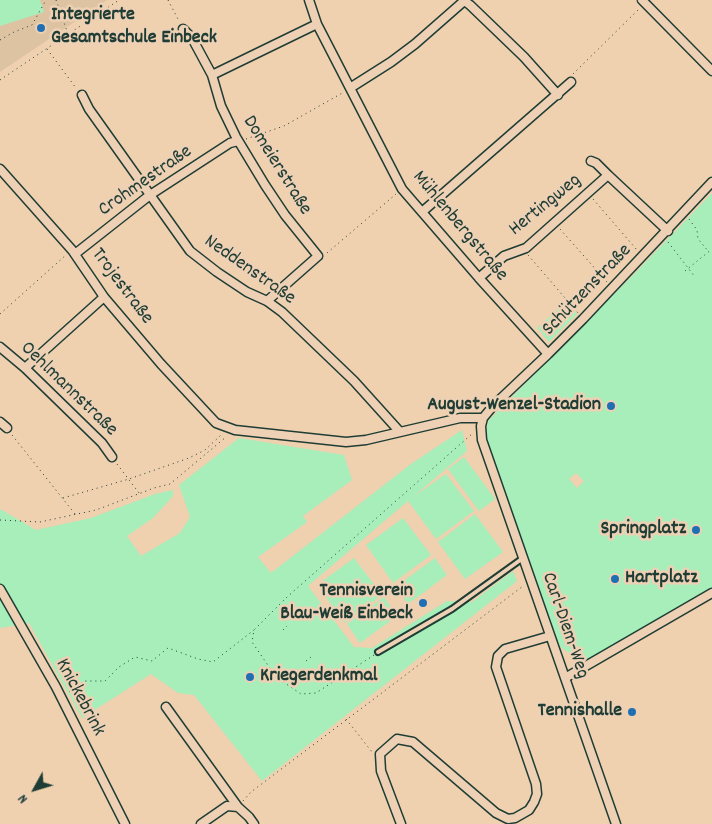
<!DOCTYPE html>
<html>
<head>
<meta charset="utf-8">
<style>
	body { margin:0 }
	#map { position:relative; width:712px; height:824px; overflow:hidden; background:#efd0af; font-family:Dekko,sans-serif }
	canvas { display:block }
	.north { position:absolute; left:10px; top:764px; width:50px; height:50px; -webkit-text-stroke:4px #eed1b5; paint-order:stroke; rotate:231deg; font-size:14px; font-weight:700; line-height:20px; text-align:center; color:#1f3d34 }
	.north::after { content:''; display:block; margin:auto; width:18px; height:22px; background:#1f3d34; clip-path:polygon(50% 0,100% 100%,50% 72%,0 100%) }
</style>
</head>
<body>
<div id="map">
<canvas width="712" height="824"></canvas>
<div class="north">N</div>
</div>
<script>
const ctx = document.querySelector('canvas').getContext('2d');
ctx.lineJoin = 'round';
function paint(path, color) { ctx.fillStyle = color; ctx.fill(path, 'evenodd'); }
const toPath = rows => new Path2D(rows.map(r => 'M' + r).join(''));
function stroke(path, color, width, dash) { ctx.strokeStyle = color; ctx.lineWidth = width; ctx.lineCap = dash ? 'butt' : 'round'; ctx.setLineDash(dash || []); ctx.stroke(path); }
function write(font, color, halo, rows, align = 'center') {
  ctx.font = font + ' Dekko,sans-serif'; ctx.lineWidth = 5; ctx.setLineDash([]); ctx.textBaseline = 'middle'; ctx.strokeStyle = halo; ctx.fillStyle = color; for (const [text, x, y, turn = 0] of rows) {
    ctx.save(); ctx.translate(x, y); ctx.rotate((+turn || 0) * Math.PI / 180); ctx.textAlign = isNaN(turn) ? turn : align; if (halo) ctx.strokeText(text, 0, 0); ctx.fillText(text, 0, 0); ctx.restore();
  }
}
const built = toPath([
	[0,0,107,0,0,72]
]);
const green = toPath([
	[0,0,40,0,44,12,0,26],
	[712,193,712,588,584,664,555,643,485,436,488,421,641,267],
	[576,473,584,481,577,488,569,479],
	[566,302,577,314,549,342,537,328],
	[462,430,467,451,413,497,446,474,474,511,436,539,408,501,308,586,354,647,372,648,447,601,472,602,513,571,517,581,262,781,194,695,178,693,151,674,82,718,29,623,0,628,0,509,36,530,91,518,155,494,173,490,173,496,153,518,127,536,141,556,180,533,190,517,179,485,239,438,344,455,352,480,303,516,307,522,258,557,271,573,411,464],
	[464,457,495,499,479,511,448,469],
	[475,514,503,552,465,579,438,542],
	[403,518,431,555,393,583,366,545],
	[354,558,382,595,345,623,317,585],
	[435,558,447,575,408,604,395,587],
	[384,597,397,616,360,643,347,624]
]);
const path = toPath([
	[56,0,68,34],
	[168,0,179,21],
	[0,40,14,32,32,25,46,0],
	[47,49,76,88],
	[573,74,639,9],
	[0,80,119,0],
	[246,139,284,126,344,92],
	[593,199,637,250],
	[689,219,697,230,698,239,709,252],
	[560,229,607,282],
	[668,242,695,277],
	[327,253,396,194],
	[528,255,578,313],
	[685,271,712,249],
	[0,314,66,255],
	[12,435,75,514],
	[117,464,139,493],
	[63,498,129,479,189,458,205,450,221,435],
	[0,520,40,522,96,510,154,488,170,484,226,437],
	[283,630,287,626],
	[374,655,316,693,301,694,276,677,252,642,254,630,287,597,473,433],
	[306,661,311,657],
	[69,692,84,681,105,681,119,667,135,657,152,661,168,648,198,659,213,662,254,630],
	[346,719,372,752],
	[243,801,251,792,523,586]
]);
const service = toPath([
	[378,652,452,609,523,558]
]);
const minor = toPath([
	[309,0,317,24,402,189,479,278,548,354],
	[463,0,470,5,524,57,558,95],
	[642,0,712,71],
	[183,29,192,38,212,75,221,106,236,137,265,185,285,215,318,256,267,301],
	[212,75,317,24],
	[350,88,391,62,415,44,464,1],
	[82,95,89,109,190,251,217,272,247,292,267,301,282,312,354,381,400,432],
	[591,161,596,163,608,175],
	[0,169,72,250,104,297,161,364,216,423,235,430,346,442,366,440,460,418,483,418],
	[422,212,571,82],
	[75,254,150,195,230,143,238,141],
	[479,278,504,256,526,248,608,175,668,231],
	[0,347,25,368,102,443,112,457],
	[25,368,104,297],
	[0,422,7,428],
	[0,589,56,687,125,824],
	[565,678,712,593],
	[166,707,238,807],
	[201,824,227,806,238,807,249,817,254,824],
	[401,824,381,771,380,754,397,739,413,742,496,813,508,819,515,818,529,810,534,802,537,794,536,784,496,667,498,656,505,649,550,636],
	[616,824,482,440,481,426,483,418,493,406,548,354,583,319,712,182]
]);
const markers = [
	[41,28,5,"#1f6fb2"],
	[611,406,5,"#1f6fb2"],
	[696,530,5,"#1f6fb2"],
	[615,579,5,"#1f6fb2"],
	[423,603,5,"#1f6fb2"],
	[250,677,5,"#1f6fb2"],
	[632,712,5,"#1f6fb2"]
];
const poiNames = [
	["Integrierte",51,16,"left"],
	["Gesamtschule Einbeck",51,39,"left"],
	["August-Wenzel-Stadion",601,406],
	["Springplatz",686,530],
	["Hartplatz",625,579,"left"],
	["Tennisverein",413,592],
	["Blau-Weiß Einbeck",413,615],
	["Kriegerdenkmal",260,677,"left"],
	["Tennishalle",622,712]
];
const streetNames = [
	["Domeierstraße",276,166,58],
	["Crohmestraße",146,182,-35],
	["Hertingweg",546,206,-39],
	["Mühlenbergstraße",459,227,50],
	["Neddenstraße",249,271,35],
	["Trojestraße",121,287,53],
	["Schützenstraße",588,291,-46],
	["Oehlmannstraße",68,390,44],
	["Carl-Diem-Weg",564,626,71],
	["Knickebrink",79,698,62]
];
paint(built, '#dec3a2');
paint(green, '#a7eebb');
stroke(service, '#1f3d34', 8);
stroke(minor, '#1f3d34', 11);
stroke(path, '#1f3d34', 1, [1, 4]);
stroke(service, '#eed1b5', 4);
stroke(minor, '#eed1b5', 8);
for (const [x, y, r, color] of markers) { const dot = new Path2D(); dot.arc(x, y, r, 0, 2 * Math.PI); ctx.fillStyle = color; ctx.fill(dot); stroke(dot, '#eed1b5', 2); }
write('bold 20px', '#1f3d34', '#eed1b5', poiNames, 'right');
write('20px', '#1f3d34', '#eed1b5', streetNames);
</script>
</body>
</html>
